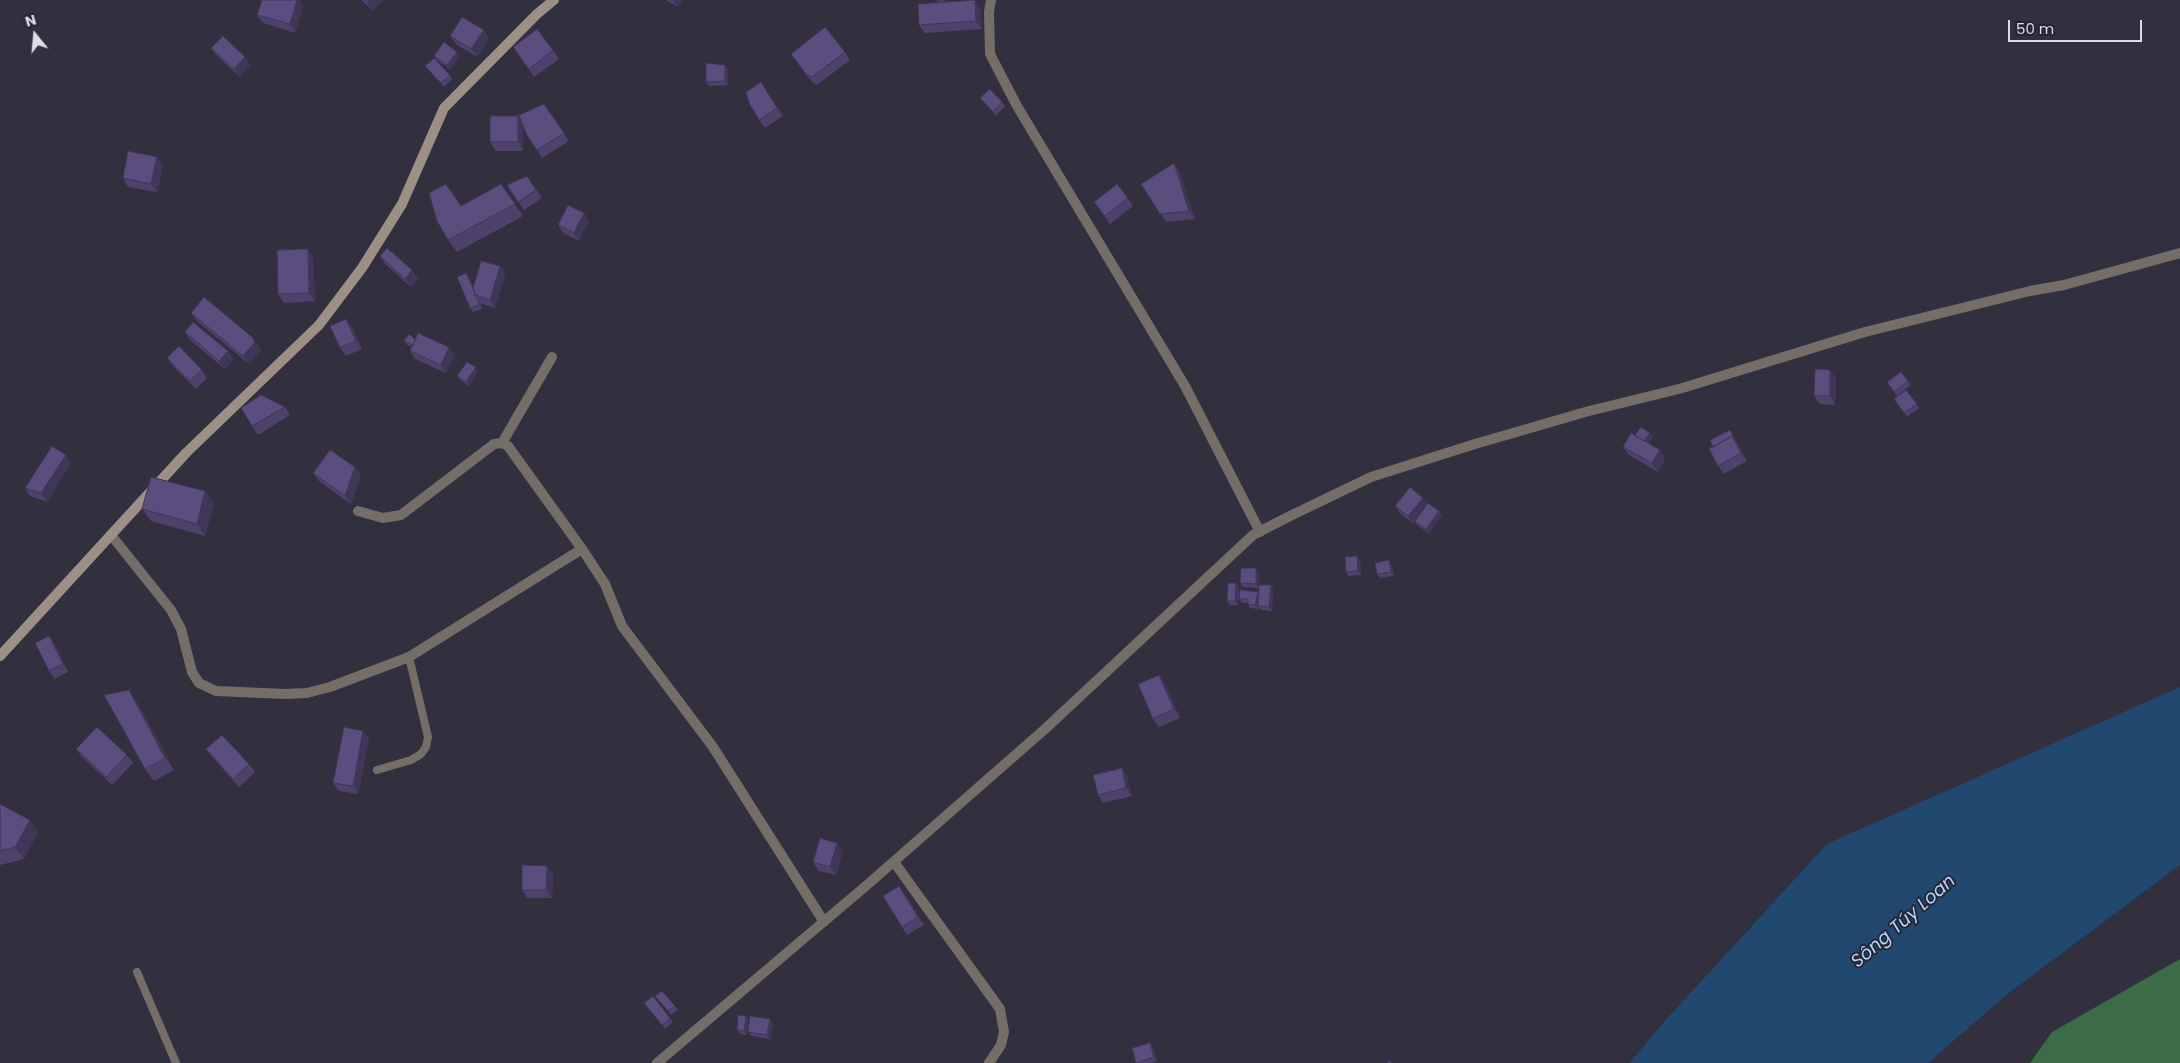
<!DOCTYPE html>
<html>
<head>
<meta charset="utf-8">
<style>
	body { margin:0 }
	#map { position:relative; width:2180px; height:1063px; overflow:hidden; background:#322f3f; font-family:Poppins,sans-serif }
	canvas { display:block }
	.north { position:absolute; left:10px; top:10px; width:50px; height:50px; -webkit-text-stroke:4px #282534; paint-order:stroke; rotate:343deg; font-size:14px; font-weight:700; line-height:20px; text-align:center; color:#dddbe6 }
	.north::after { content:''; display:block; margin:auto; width:18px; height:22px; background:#dddbe6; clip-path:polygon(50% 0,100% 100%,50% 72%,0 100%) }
	.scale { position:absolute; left:2008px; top:20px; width:134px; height:22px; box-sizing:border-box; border:2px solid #dddbe6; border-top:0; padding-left:6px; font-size:15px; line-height:18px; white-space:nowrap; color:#dddbe6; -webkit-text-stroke:4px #282534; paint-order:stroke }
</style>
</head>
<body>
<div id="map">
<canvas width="2180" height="1063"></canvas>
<div class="north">N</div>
<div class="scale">50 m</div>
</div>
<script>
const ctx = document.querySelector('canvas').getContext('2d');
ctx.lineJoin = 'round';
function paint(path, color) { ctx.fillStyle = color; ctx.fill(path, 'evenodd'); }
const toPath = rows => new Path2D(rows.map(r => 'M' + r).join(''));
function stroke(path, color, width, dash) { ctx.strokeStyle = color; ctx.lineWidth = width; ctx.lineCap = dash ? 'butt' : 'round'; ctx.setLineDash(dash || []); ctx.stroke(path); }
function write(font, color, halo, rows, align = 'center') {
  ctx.font = font + ' Poppins,sans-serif'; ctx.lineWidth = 4; ctx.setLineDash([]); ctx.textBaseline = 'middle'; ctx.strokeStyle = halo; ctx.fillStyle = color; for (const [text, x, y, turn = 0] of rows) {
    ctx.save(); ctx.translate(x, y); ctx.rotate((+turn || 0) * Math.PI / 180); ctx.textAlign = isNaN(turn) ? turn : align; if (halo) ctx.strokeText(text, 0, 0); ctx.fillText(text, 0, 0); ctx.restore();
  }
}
const forest = toPath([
	[2180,959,2180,1063,2030,1063,2052,1032]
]);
const water = toPath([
	[2180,687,2180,865,2005,996,1928,1063,1630,1063,1662,1024,1827,844]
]);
const lane = toPath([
	[377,770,411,760,421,754,426,747,428,737,409,657],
	[137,972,176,1063]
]);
const street = toPath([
	[991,0,989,12,990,54,1017,106,1185,386,1260,532],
	[502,443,552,357],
	[358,511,383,518,401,515,494,444,502,443,508,446,582,549,605,584,622,626,713,747,824,922],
	[111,535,171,610,181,629,192,672,199,683,216,691,286,694,307,693,330,687,409,657,582,549],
	[894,862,1000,1009,1004,1032,1001,1045,989,1063],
	[657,1063,867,885,1045,729,1253,535,1290,516,1371,477,1475,444,1589,411,1679,389,1865,332,2030,291,2064,285,2180,253]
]);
const secondary = toPath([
	[0,656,186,453,319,325,362,268,402,204,444,108,537,14,554,0]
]);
const wall = toPath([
	[361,0,383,0,373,11],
	[665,0,682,0,678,7],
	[935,0,945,0,944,2,980,8,982,29,925,33,919,25,939,2],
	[303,6,295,33,263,23,257,15],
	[537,29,559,59,534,77,513,47],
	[450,36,489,38,477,57,456,44],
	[211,48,251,65,240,77,217,56],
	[845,52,850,60,817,85,812,82,791,54],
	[434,56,460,56,450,69,437,60],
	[725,65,728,69,728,85,709,86,706,82],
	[425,66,450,75,452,79,444,87],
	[761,82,783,116,765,128,759,120],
	[980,98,1002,102,1005,106,996,116],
	[544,104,569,141,542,158,527,135,523,127,523,151,496,151,490,142,518,116,522,122],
	[157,157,163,165,157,192,128,187,123,178],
	[1174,163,1179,171,1195,219,1166,222,1141,184],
	[527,176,542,198,524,210,507,185],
	[446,184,461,206,501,184,523,216,457,252,448,240],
	[1128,198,1133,206,1110,224,1094,202],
	[584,213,589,221,579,241,563,233,558,225],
	[380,256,412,270,418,279,411,287,385,264],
	[313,257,315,301,284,303,278,294],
	[500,266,505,274,495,308,480,303,482,309,473,312,470,308,469,277,473,287],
	[191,313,261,350,249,364,197,321],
	[352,327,362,349,346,356,340,348],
	[185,332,228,351,233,359,225,369,190,340],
	[415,339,455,355,446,373,415,359,410,351,412,347,407,345,404,341],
	[167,358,202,370,207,378,196,389,173,366],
	[478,371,469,386,460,380,457,376],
	[1901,372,1911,385,1897,396,1887,382],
	[1836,378,1835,405,1820,404,1814,396],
	[1906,390,1919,408,1907,417,1894,399],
	[285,407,290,415,258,435,252,426],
	[1730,430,1747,461,1724,474,1718,466,1713,447],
	[1650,433,1653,437,1649,443,1665,458,1658,472,1629,455,1623,447,1636,436],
	[71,463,47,502,30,496,25,488],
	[355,467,361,475,351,504,319,481,313,473],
	[205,491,214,503,205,536,151,521,142,509],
	[1423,498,1427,504,1439,511,1442,515,1429,533,1417,525,1415,522,1414,524,1401,514,1395,506],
	[1360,560,1361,575,1349,576,1346,572],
	[1392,564,1394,576,1380,578,1377,574],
	[1259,572,1259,588,1243,587,1240,583],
	[1271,585,1273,589,1272,611,1261,610,1259,607,1258,609,1250,608,1248,603,1242,603,1239,599,1258,592,1259,594],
	[1239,587,1238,605,1230,605,1227,601],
	[49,636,55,644,68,672,55,679,49,671],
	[1165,683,1180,718,1159,727,1153,719],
	[137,702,174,770,154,781,145,769],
	[369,739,358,794,339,791,333,783],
	[76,749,127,755,133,763,112,785,82,757],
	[206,749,249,764,255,772,239,787,212,757],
	[1122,768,1127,776,1132,796,1103,803,1098,795],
	[0,804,38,832,24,859,0,865],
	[837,843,843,851,836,875,819,871,813,862],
	[547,866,553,874,552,898,527,898,522,890],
	[905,894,924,925,907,935,902,927],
	[655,996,675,1006,678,1010,671,1015],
	[644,1003,670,1018,673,1022,665,1029],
	[746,1016,748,1020,747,1035,740,1034,737,1030],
	[770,1019,773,1023,770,1039,751,1036,748,1032],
	[1150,1043,1153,1047,1157,1061,1152,1063,1137,1063]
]);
const shadedWall = toPath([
	[297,0,299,0,303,6,295,33,290,24],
	[369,0,383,0,373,11,367,3],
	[673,0,682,0,678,7],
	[975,0,980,8,982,29,976,21],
	[484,30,489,38,477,57,471,49],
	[457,52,460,56,450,69,447,65],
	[245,57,251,65,240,77,234,69],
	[725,65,728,69,728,85,725,81],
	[518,116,523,124,523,151,518,142],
	[157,157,163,165,157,192,151,184],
	[1174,163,1179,171,1195,219,1189,211],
	[584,213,589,221,579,241,574,233],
	[308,249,313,257,315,301,309,293],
	[500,266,505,274,495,308,490,300],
	[412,270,418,279,411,287,405,279],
	[466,273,469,277,477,296,476,296],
	[346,319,352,327,362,349,356,341],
	[252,337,261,350,249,364,243,356],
	[449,347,455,355,446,373,441,365],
	[228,351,233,359,225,369,219,361],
	[476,367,478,371,469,386,466,382],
	[1830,370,1836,378,1835,405,1830,396],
	[1650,433,1653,437,1647,445,1644,441],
	[1732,436,1738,444,1747,461,1741,453],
	[1660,450,1665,458,1658,472,1652,463],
	[66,455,71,463,47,502,41,493],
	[355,467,361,475,351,504,345,496],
	[205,491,214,503,205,536,197,524],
	[1423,498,1429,506,1414,524,1408,516],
	[1439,511,1442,515,1429,533,1426,529],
	[1357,556,1360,560,1361,575,1358,571],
	[1389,560,1392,564,1394,576,1391,572],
	[1256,568,1259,572,1259,588,1256,584],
	[1236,583,1239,587,1238,605,1235,601],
	[1271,585,1273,589,1272,611,1269,607],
	[1258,592,1260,596,1258,609,1255,605],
	[49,636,55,644,68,672,63,664],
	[1159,675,1165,683,1180,718,1174,709],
	[129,690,137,702,174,770,165,758],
	[363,731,369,739,358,794,353,786],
	[1122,768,1127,776,1132,796,1126,788],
	[30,820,38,832,24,859,15,847],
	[837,843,843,851,836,875,830,867],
	[547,866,553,874,552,898,546,890],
	[899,886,905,894,924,925,918,917],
	[746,1016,748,1020,747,1035,744,1031],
	[770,1019,773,1023,770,1039,767,1035],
	[1150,1043,1153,1047,1157,1061,1154,1057]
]);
const building = toPath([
	[262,0,297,0,290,24,257,15,262,0],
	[975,0,976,21,919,25,918,4,975,0],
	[462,17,484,30,471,49,450,36,462,17],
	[825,27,845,52,812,77,806,74,791,54,825,27],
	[537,29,553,50,529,69,513,47,537,29],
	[223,36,245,57,234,69,211,48,223,36],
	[444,42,457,52,447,65,434,56,444,42],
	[434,58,450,75,441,83,425,66,434,58],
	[706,63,725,65,725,81,706,82,706,63],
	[761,82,777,108,759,120,749,103,746,92,761,82],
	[990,89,1002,102,993,112,980,98,990,89],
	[544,104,564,133,537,150,527,135,519,115,544,104],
	[490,116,518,116,518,142,490,142,490,116],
	[128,151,157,157,151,184,123,178,128,151],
	[1174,163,1189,211,1160,214,1141,184,1174,163],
	[527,176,536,190,518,202,507,185,527,176],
	[446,184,461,206,501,184,515,204,448,240,437,221,429,193,446,184],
	[1117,184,1128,198,1105,216,1094,202,1117,184],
	[568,205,584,213,574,233,558,225,568,205],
	[387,248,412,270,405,279,380,256,387,248],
	[308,249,309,293,278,294,277,250,308,249],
	[481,261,500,266,490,300,475,295,473,288,481,261],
	[466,273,474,290,475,295,480,305,470,308,457,277,466,273],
	[204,297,252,337,255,342,243,356,191,313,204,297],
	[346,319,356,341,340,348,330,326,346,319],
	[193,322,228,351,219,361,185,332,193,322],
	[418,333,449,347,441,365,410,351,418,333],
	[409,334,415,339,413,345,404,341,409,334],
	[179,346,202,370,190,381,167,358,179,346],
	[467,362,476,367,466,382,457,376,467,362],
	[1815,369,1830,370,1830,396,1814,396,1815,369],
	[1901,372,1908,381,1894,392,1887,382,1901,372],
	[1906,390,1917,404,1904,413,1894,399,1906,390],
	[261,395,285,407,252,426,241,408,261,395],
	[1641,427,1650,433,1644,441,1635,435,1641,427],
	[1730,430,1735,439,1734,439,1732,436,1713,447,1710,440,1730,430],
	[1631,433,1660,450,1652,463,1623,447,1631,433],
	[1732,436,1741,453,1718,466,1709,449,1732,436],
	[52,446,66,455,41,493,25,488,52,446],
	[330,450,355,467,345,496,313,473,330,450],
	[151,477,205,491,197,524,142,509,151,477],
	[1410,487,1423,498,1408,516,1395,506,1410,487],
	[1428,503,1439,511,1426,529,1415,521,1428,503],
	[1357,556,1358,571,1346,572,1345,557,1357,556],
	[1389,560,1391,572,1377,574,1375,563,1389,560],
	[1241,568,1256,568,1256,584,1240,583,1241,568],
	[1228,583,1236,583,1235,601,1227,601,1228,583],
	[1259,585,1271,585,1269,607,1258,606,1259,585],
	[1240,590,1258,592,1255,605,1248,604,1248,599,1239,599,1240,590],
	[49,636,63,664,49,671,35,643,49,636],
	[1159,675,1174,709,1153,719,1138,684,1159,675],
	[129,690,165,758,145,769,104,695,129,690],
	[97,727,127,755,106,777,76,749,97,727],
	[344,727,363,731,353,786,333,783,344,727],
	[222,735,249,764,233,779,206,749,222,735],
	[1122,768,1126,788,1098,795,1093,775,1122,768],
	[0,804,30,820,15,847,0,851,0,804],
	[820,838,837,843,830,867,813,862,820,838],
	[522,865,547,866,546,890,522,890,522,865],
	[899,886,918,917,902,927,883,896,899,886],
	[662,991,675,1006,668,1011,655,996,662,991],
	[653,996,670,1018,662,1025,644,1003,653,996],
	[738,1015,746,1016,744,1031,737,1030,738,1015],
	[750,1016,770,1019,767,1035,748,1032,750,1016],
	[1150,1043,1154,1057,1136,1063,1132,1048,1150,1043],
	[1389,1060,1393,1063,1387,1063,1389,1060]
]);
const waterNames = [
	["Sông Túy Loan",1904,922,-41]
];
paint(forest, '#3c6c47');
paint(water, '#21496f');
stroke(lane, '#756e68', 8);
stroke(street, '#756e68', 10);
stroke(secondary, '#9b8f86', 10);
paint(wall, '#4e426c');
paint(shadedWall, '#403658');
paint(building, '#5b4d7e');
stroke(building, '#403658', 1);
write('italic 18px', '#b3d7fd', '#282534', waterNames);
</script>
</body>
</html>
